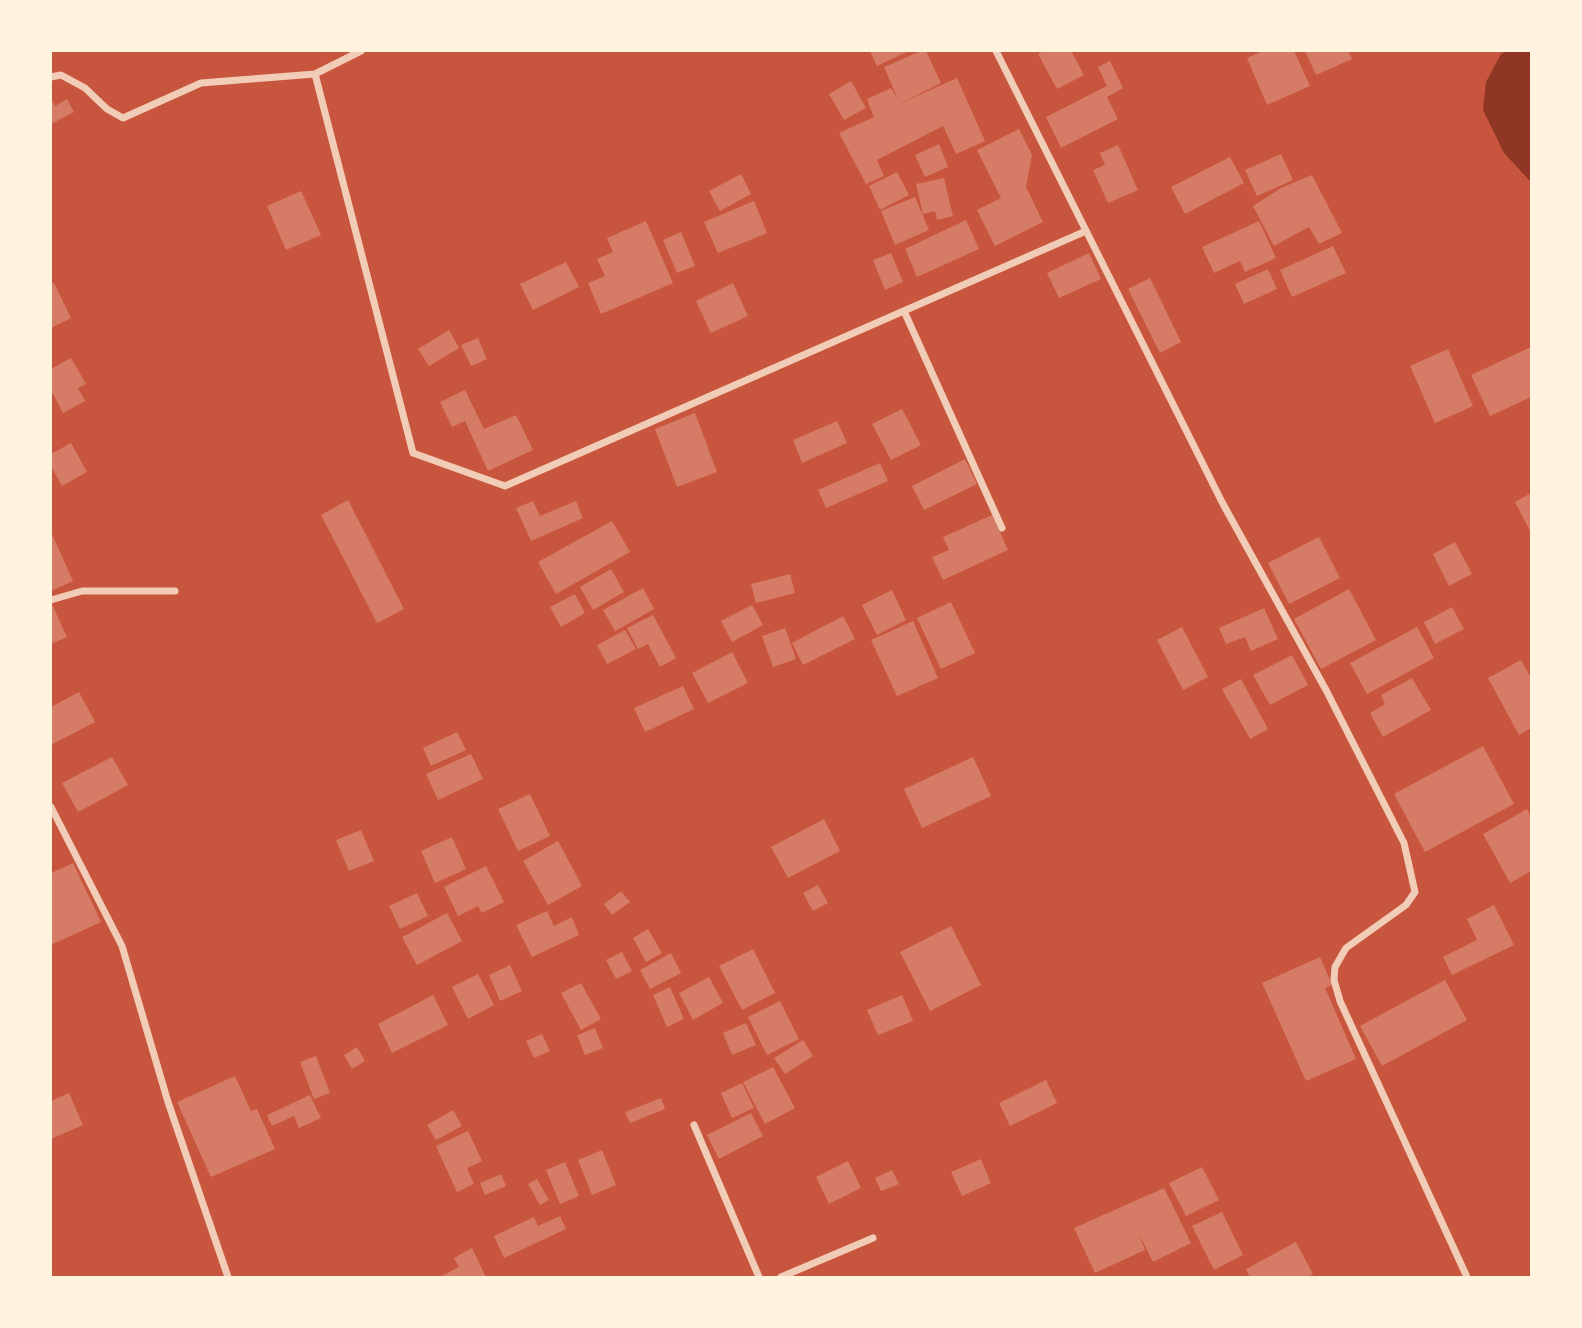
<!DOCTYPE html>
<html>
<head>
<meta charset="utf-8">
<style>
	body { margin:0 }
	#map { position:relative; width:1582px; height:1328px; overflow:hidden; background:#c8553d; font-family:Spectral,serif }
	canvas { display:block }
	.frame { position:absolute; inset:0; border:52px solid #fff3e0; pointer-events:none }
</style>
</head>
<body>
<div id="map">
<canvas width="1582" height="1328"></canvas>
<div class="frame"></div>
</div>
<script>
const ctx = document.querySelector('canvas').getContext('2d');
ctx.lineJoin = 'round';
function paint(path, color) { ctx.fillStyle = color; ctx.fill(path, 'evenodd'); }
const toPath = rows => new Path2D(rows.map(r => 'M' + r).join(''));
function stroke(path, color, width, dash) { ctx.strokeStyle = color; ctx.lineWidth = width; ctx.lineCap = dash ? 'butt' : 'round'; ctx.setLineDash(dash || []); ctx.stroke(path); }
const water = toPath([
	[1507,51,1531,51,1531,182,1504,153,1483,110,1486,82,1501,54]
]);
const building = toPath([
	[870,51,909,51,877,66],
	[921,51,926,51,941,83,899,104,957,78,985,141,956,154,943,126,877,160,884,176,866,184,839,133,874,117,867,99,891,88,898,99,884,67],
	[1044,51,1071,51,1084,75,1057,89,1038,54],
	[1263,51,1294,51,1310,86,1267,105,1247,58],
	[1305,51,1348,51,1352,59,1316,75],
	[1110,61,1123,88,1107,97,1118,119,1061,148,1046,117,1107,86,1098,67],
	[851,81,866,108,844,120,829,94],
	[51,98,55,106,67,99,74,112,51,124],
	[1019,129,1032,155,1026,187,1043,222,995,246,977,210,1001,198,977,150],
	[939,144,948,167,925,177,915,155],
	[1118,145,1138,190,1108,203,1093,170,1105,165,1100,153],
	[1281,154,1293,180,1257,196,1245,170],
	[1230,157,1244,183,1185,214,1171,187],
	[897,172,909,195,880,210,869,186],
	[741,174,751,194,720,211,709,191],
	[1312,175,1342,233,1319,244,1309,227,1274,246,1253,206,1281,188],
	[944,178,953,216,937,220,935,211,923,214,916,184],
	[301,191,321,235,286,250,267,206],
	[915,197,929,230,895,245,881,211],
	[754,201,767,233,718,253,704,222],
	[966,220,979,249,917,277,905,249],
	[646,221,673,283,601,314,588,283,605,276,597,259,613,252,607,238],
	[1259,221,1276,258,1245,272,1240,261,1214,273,1202,247],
	[681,232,695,266,677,273,663,240],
	[1333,246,1346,273,1292,297,1280,270],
	[891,253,903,282,885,290,873,260],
	[1089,253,1101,279,1059,298,1047,273],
	[566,262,579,287,533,310,520,284],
	[1268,269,1277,289,1244,304,1235,284],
	[1150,278,1181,342,1160,353,1128,289],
	[54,283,71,318,51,328,51,284],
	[733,283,748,316,711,333,696,301],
	[449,330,459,348,429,366,418,349],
	[478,338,487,359,471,366,461,345],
	[1531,347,1531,397,1490,416,1471,375],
	[1448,349,1473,406,1435,423,1410,366],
	[71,358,86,384,78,388,85,401,63,413,51,390,51,369],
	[465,390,484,429,516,415,533,450,488,471,465,421,452,427,440,402],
	[902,409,921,445,891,460,872,424],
	[695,413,717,472,677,487,655,429],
	[837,421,847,443,802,463,793,440],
	[71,443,87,472,62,486,51,466,51,454],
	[965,459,977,484,924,510,912,486],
	[880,463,888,481,826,508,818,490],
	[1531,493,1531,533,1515,502],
	[348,500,404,609,377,623,321,515],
	[533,501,540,516,576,501,583,518,531,541,516,508],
	[992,515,1008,550,943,580,932,557,949,550,943,537],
	[612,521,630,552,556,594,538,562],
	[51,532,73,581,51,591],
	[1319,537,1340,578,1289,604,1268,563],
	[1455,542,1472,574,1449,586,1433,554],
	[611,569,624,592,593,610,580,587],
	[790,574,795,593,756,603,751,584],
	[643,588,654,609,615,631,603,610],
	[1349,589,1376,640,1321,669,1294,619],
	[892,590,906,620,877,635,862,605],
	[575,594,585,613,561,627,550,607],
	[51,602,67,637,51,644],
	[951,602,975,653,941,669,917,618],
	[752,605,763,625,732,642,721,621],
	[1452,607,1464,629,1435,644,1424,622],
	[1264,608,1278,639,1251,651,1245,637,1226,644,1219,628],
	[653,615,676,658,660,667,648,644,638,649,627,628],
	[843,616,855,639,803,665,792,643],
	[913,621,938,678,897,696,871,640],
	[1182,627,1208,677,1183,690,1157,640],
	[1417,627,1434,658,1367,694,1350,663],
	[785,628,796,659,773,667,762,636],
	[625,630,636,649,607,664,597,645],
	[732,652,748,683,708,703,692,673],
	[1292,655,1308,685,1270,705,1253,675],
	[1521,660,1531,678,1531,728,1519,735,1488,678],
	[1412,678,1431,710,1383,737,1370,713,1385,704,1381,695],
	[1241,679,1268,729,1250,739,1222,689],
	[683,686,694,709,645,732,634,708],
	[79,692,95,722,51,745,51,707],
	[457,732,466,750,431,766,423,748],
	[1483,746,1514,804,1425,852,1394,794],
	[471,754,483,779,438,800,426,774],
	[112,757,128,785,78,812,62,783],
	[973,757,991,796,922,828,904,789],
	[530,794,550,836,518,851,498,809],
	[1527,809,1531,817,1531,871,1510,883,1483,834],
	[824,819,840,851,788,878,771,847],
	[361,830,374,861,349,871,336,840],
	[452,837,466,869,435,883,421,851],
	[558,841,582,886,548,905,523,861],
	[73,863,101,922,51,945,51,873],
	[486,866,504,902,482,913,478,906,458,916,444,887],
	[818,885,828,903,813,911,803,893],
	[621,891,630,902,612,915,604,904],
	[417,893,428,916,400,929,389,906],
	[1494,905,1514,945,1452,975,1443,957,1477,940,1467,919],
	[547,911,554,926,572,917,579,935,532,957,516,925],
	[447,913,462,941,417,965,402,937],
	[951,926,981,985,930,1011,900,952],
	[648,929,662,953,646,962,633,938],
	[753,949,775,993,742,1010,719,966],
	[622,952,632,971,616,979,606,960],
	[671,953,681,973,650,989,640,970],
	[1320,957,1332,985,1325,988,1356,1059,1306,1081,1262,983],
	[510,965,522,991,500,1001,489,975],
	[478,974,494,1005,468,1019,452,987],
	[709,977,723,1003,693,1020,679,993],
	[1445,980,1467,1020,1382,1066,1360,1026],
	[581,983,601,1019,581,1030,561,993],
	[670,987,684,1019,667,1027,653,995],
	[433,995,448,1025,392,1053,378,1024],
	[902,995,913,1021,878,1035,867,1010],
	[780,1001,799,1039,767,1055,748,1017],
	[746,1023,756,1045,732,1055,723,1033],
	[595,1028,603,1048,585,1055,577,1035],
	[542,1034,550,1051,534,1058,526,1041],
	[803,1040,813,1056,785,1074,774,1058],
	[357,1047,365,1061,352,1069,344,1055],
	[316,1056,330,1093,314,1099,300,1062],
	[773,1067,795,1108,765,1124,743,1082],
	[235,1076,251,1111,257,1109,275,1149,211,1177,177,1102],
	[1046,1080,1057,1103,1010,1126,999,1103],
	[742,1083,754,1108,732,1118,721,1093],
	[69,1093,83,1125,51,1139,51,1101],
	[310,1095,321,1118,299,1128,294,1116,272,1126,267,1115],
	[661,1098,665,1109,630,1123,625,1112],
	[453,1110,462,1126,436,1140,427,1125],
	[751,1113,763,1136,719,1159,707,1135],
	[468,1131,482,1161,467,1168,474,1184,457,1192,436,1146],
	[602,1150,616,1185,592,1195,578,1160],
	[981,1159,991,1183,962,1196,951,1172],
	[848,1161,861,1188,829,1204,816,1177],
	[565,1162,579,1196,560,1204,546,1170],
	[1202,1167,1219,1200,1186,1216,1169,1183],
	[892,1170,899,1184,881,1191,875,1178],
	[501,1174,506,1186,485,1195,480,1183],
	[537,1179,549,1200,540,1205,528,1184],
	[1164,1188,1191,1243,1153,1262,1139,1234,1145,1250,1095,1273,1074,1228],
	[1222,1212,1243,1255,1214,1270,1192,1226],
	[560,1216,566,1229,504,1258,494,1236,534,1217,538,1226],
	[1296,1242,1313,1274,1308,1277,1250,1277,1246,1269],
	[472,1248,486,1277,440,1277,459,1267,454,1258]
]);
const minor = toPath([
	[996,51,1223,504,1326,690,1404,843,1415,892,1406,905,1346,948,1335,967,1334,980,1340,1001,1467,1277],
	[315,74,413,453,505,486,1086,231],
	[51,77,61,75,85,88,107,109,123,118,201,83,315,74,361,51],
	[904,311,1002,528],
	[51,600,82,591,175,591],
	[51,807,122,946,168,1102,228,1277],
	[694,1125,759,1277],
	[781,1277,873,1238]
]);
paint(water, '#8f3625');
paint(building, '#d67c66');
stroke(minor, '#f1ccb7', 7);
</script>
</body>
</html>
